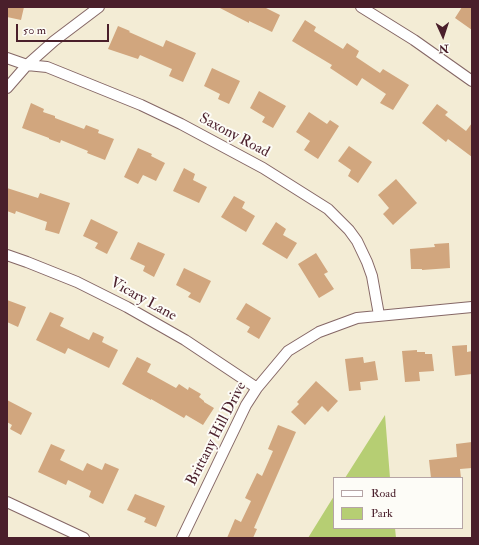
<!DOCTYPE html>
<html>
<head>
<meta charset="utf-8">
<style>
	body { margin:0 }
	#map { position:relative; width:479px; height:545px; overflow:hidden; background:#f3ecd5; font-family:"IM FELL Double Pica",serif }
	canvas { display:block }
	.frame { position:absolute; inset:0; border:8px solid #4a1f2b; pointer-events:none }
	.legend { position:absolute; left:333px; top:477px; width:130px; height:52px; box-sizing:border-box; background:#fdfcf7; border:1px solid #b5a4a5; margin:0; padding:5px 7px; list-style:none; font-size:12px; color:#4a1f2b }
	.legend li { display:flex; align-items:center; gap:8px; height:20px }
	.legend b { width:20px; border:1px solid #b5a4a5 }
	.north { position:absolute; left:423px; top:16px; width:40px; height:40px; -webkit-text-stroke:3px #fdfcf7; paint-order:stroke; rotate:177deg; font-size:11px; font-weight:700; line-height:16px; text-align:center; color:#4a1f2b }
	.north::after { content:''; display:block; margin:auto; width:14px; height:18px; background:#4a1f2b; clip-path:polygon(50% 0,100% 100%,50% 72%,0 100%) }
	.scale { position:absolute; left:16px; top:24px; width:93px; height:18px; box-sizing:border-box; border:2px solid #4a1f2b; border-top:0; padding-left:5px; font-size:12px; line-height:14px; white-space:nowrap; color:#4a1f2b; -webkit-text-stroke:3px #fdfcf7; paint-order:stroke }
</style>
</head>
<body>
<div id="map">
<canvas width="479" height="545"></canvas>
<div class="frame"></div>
<ul class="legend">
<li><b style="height:5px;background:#fff"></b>Road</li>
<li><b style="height:11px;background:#b6ce73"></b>Park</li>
</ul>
<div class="north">N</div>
<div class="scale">50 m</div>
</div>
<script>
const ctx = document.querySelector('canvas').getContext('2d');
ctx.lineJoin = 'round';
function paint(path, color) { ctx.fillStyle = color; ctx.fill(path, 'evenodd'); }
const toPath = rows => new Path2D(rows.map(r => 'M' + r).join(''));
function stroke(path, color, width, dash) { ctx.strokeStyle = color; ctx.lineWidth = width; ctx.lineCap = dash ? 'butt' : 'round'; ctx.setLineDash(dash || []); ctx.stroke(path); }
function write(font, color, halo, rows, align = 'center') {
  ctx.font = font + ' "IM FELL Double Pica",serif'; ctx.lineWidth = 4; ctx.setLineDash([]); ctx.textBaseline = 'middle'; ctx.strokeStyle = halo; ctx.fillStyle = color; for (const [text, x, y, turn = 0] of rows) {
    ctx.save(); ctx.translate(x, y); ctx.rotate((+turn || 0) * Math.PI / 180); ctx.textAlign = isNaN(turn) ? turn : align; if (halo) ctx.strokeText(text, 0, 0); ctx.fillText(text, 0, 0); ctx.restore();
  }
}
const green = toPath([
	[385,415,390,478,345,478],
	[334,496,334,528,395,528,396,538,308,538]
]);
const building = toPath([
	[7,7,24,7,21,20,7,17],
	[218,7,264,7,280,15,272,32,249,21,249,23],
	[462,7,472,7,472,30,455,18],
	[305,20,316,27,314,31,343,49,347,43,359,51,356,57,380,73,383,69,409,85,393,110,380,103,386,94,362,78,357,86,330,68,332,65,292,41],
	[118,26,130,31,129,32,163,47,166,40,196,53,183,82,169,76,172,69,140,55,138,59,108,49],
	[212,68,240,81,229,104,218,99,220,94,204,86],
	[259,91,286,106,273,128,262,122,265,117,250,108],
	[31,103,44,109,43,112,55,116,55,118,84,129,86,125,99,130,98,133,114,139,105,160,87,153,88,151,61,140,60,143,49,139,49,138,22,128],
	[437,104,448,112,445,115,466,131,472,123,472,157,448,139,446,142,422,123],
	[309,112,327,124,330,120,339,126,318,159,304,150,310,141,296,132],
	[349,146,372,162,358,183,348,176,351,170,338,161],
	[138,148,152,154,151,156,165,163,156,181,143,175,138,184,124,177],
	[184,168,195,174,193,180,207,187,199,203,173,191],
	[396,179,417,203,393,225,383,214,389,208,378,195],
	[7,188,38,198,40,193,70,203,59,234,45,230,47,222,16,211,15,214,7,211],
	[234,196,245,202,242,208,255,216,246,232,221,217],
	[91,219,118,232,107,254,95,248,98,243,83,236],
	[276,222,286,229,283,235,297,243,287,259,262,244],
	[138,242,165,254,154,277,143,271,145,266,130,259],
	[449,243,450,268,422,270,422,269,411,269,410,249,435,247,434,244],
	[316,253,328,272,324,274,334,289,319,298,298,264],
	[184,268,211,281,200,303,188,297,191,293,176,285],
	[7,300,26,307,18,327,7,322],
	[246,303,271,318,259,339,247,332,250,327,236,319],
	[50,312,64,318,60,326,89,340,93,332,104,337,102,342,118,350,109,368,68,348,65,354,36,340],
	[467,345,467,352,472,351,472,374,455,376,452,346],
	[417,350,417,352,425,352,425,354,432,354,434,371,419,372,420,381,405,382,402,351],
	[137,357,151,364,147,372,176,388,179,384,188,390,189,387,201,394,199,397,204,401,204,402,214,408,203,425,186,415,184,418,151,399,151,400,122,384],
	[363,357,364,363,375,361,378,380,360,382,361,390,349,391,345,359],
	[316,381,338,401,328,412,322,406,305,425,291,412,299,404,297,402],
	[7,400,32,413,21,435,10,429,12,425,7,422],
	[278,425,296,432,254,528,257,529,253,538,227,538,235,519,241,522,251,501,245,498,257,473,262,476,273,451,268,449],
	[472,442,472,468,460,469,461,478,431,478,429,460,457,457,456,444],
	[51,444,65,450,60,460,83,471,87,463,102,470,105,463,119,469,103,504,89,497,91,491,68,480,66,485,38,472],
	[135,494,165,506,156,527,144,522,146,518,127,510]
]);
const minor = toPath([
	[361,7,414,40,472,81],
	[7,58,27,65,47,67,141,105,181,124,263,168,328,209,349,230,357,241,367,262,372,276,379,315],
	[7,88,27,65,54,41,99,7],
	[7,255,27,262,77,282,127,307,185,340,257,388],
	[7,502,84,538],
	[182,538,246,405,257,388,288,351,319,332,357,318,472,307]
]);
const streetNames = [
	["Saxony Road",234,136,28],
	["Vicary Lane",143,300,29],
	["Brittany Hill Drive",217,434,-63]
];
paint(green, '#b6ce73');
paint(building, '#d1a67e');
stroke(minor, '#856766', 12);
stroke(minor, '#fff', 10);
write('15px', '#4a1f2b', '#fdfcf7', streetNames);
</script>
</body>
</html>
